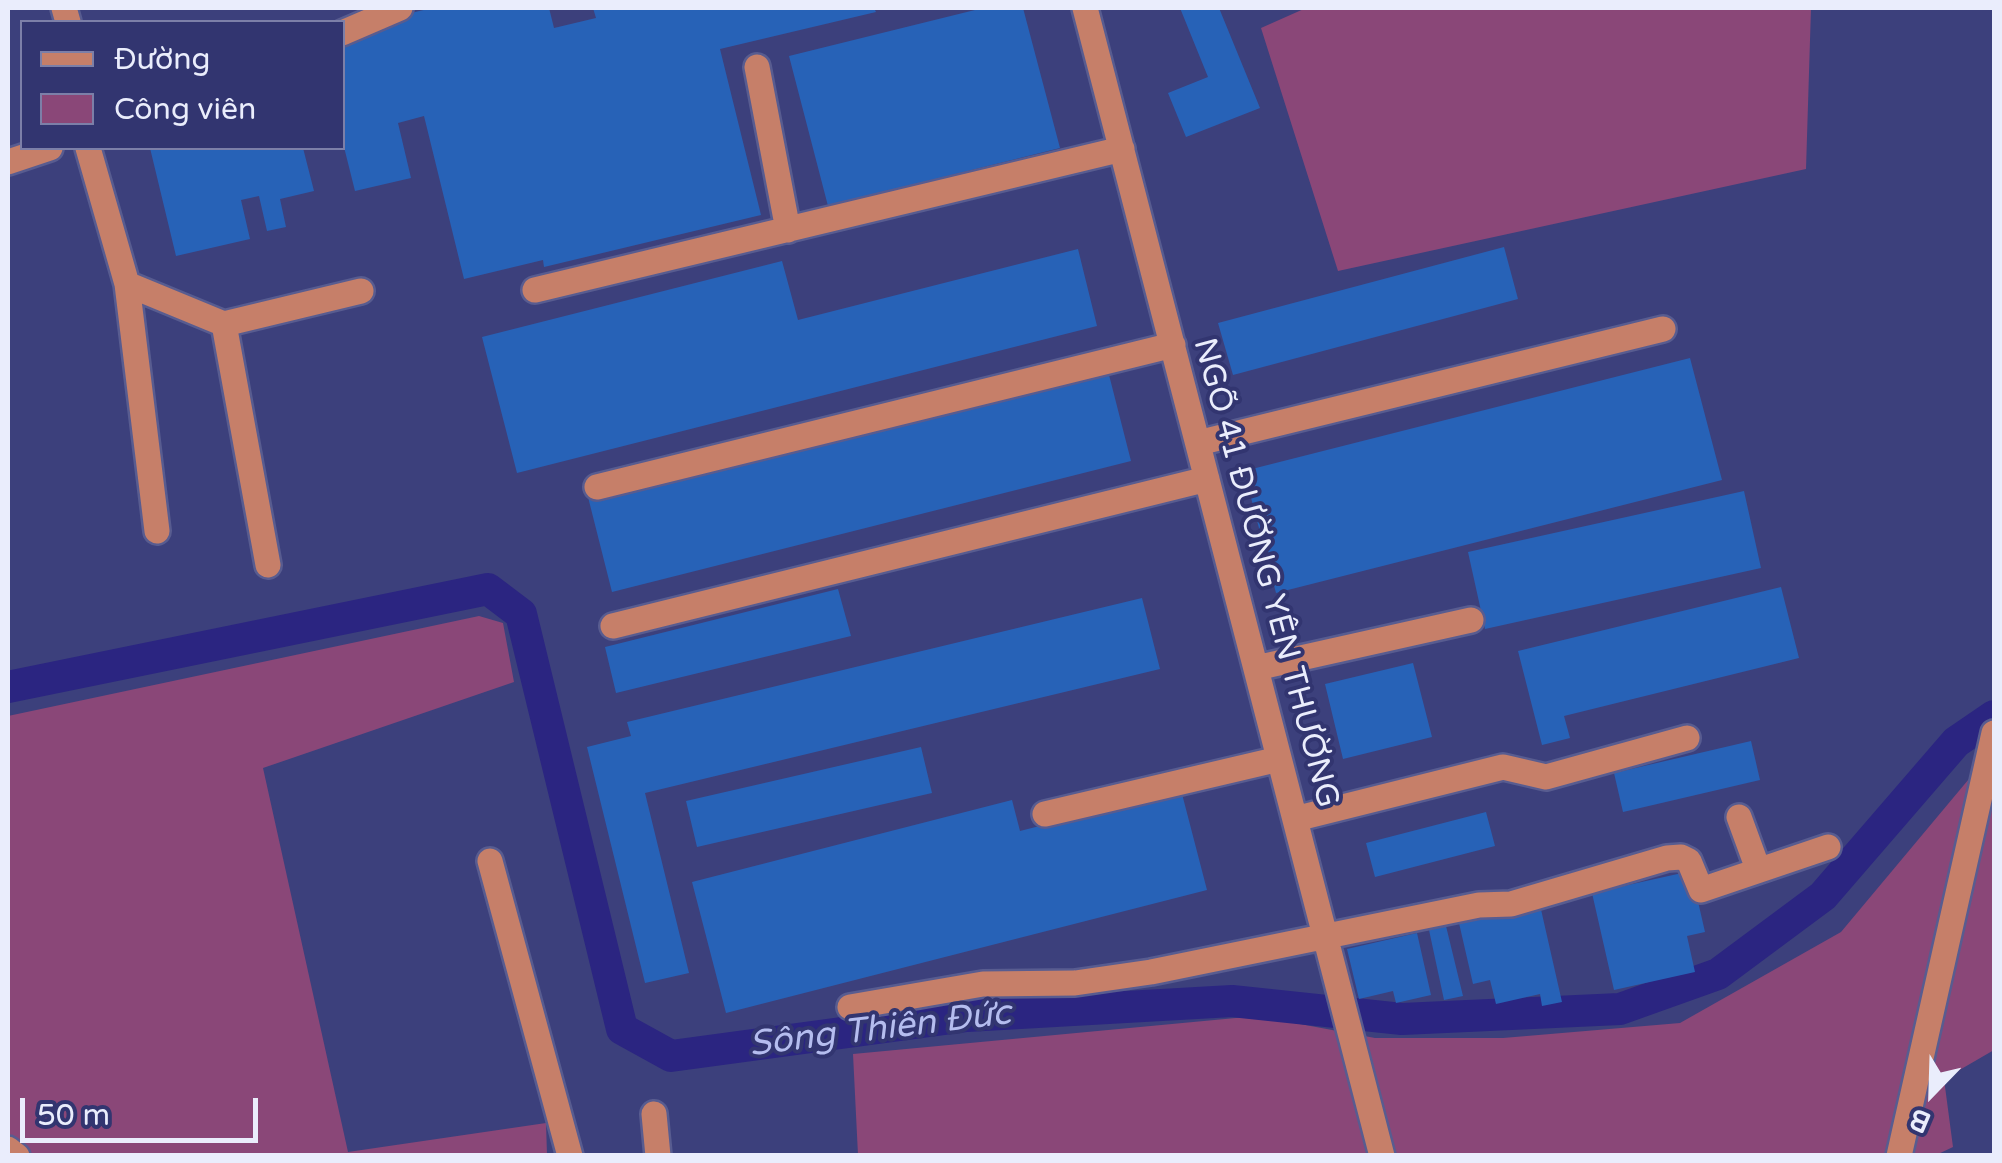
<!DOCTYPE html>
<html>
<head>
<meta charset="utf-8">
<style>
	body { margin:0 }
	#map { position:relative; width:2002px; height:1163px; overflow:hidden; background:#3c407c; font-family:"Varela Round",sans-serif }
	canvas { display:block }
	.frame { position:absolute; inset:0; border:10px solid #eaedfc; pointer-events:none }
	.legend { position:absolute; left:20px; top:20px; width:325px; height:130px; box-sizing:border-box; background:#323570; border:2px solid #7c7fa8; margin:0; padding:12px 18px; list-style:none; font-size:30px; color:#eaedfc }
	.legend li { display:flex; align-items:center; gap:20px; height:50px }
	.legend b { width:50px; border:2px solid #7c7fa8 }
	.north { position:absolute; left:1882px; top:1043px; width:100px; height:100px; -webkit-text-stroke:8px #323570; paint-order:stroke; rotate:203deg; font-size:28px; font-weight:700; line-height:40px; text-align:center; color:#eaedfc }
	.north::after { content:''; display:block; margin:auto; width:35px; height:45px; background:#eaedfc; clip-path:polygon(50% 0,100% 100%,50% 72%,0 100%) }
	.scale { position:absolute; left:20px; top:1098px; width:238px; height:45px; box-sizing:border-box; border:5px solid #eaedfc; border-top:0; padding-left:12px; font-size:30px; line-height:35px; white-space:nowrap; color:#eaedfc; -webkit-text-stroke:8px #323570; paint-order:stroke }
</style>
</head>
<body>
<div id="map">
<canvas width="2002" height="1163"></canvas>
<div class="frame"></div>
<ul class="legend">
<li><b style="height:12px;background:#c67f69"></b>Đường</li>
<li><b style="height:28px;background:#8a4778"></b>Công viên</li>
</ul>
<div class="north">B</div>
<div class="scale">50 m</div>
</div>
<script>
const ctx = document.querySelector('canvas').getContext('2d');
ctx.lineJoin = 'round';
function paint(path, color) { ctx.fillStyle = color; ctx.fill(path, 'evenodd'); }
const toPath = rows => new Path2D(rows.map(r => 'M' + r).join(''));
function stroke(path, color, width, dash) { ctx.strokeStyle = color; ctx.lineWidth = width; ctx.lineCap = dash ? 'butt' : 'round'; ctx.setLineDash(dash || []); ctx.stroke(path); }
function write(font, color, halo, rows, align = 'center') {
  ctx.font = font + ' "Varela Round",sans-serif'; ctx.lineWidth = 8; ctx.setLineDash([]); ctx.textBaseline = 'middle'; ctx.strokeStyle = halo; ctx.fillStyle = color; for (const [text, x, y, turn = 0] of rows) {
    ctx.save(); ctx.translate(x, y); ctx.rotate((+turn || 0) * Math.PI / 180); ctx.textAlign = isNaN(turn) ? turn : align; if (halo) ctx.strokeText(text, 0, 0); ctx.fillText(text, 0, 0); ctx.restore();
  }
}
const green = toPath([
	[1306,8,1811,8,1806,169,1338,271,1261,28],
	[479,616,503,623,514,682,263,768,348,1152,546,1123,547,1155,8,1155,8,716],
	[1994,749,1994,1050,1944,1079,1953,1147,1936,1155,858,1155,853,1054,1257,1016,1375,1038,1503,1038,1680,1023,1841,932]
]);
const canal = toPath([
	[8,687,488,589,521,614,622,1029,671,1056,967,1016,1232,1001,1402,1019,1620,1009,1718,974,1823,896,1956,742,1994,716]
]);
const building = toPath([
	[432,8,549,8,554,28,596,18,593,8,874,8,876,12,720,49,761,215,544,267,543,260,464,279,424,116,398,123,411,178,355,191,342,139,342,38,373,22],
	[983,8,1023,8,1060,148,828,206,789,56],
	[1180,8,1219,8,1260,108,1186,137,1168,93,1208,77],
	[150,148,303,148,314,191,280,199,286,227,267,231,259,196,241,200,250,239,176,256],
	[1504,247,1518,299,1233,375,1218,323],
	[1078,249,1097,326,517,473,482,337,782,261,798,320],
	[1690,358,1722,480,1276,593,1244,471],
	[1107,367,1131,461,612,592,588,497],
	[1744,491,1761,568,1485,629,1468,552],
	[1781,587,1799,658,1564,716,1570,738,1542,745,1518,651],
	[838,589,851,636,616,693,605,647],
	[1142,598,1160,669,645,793,689,973,645,983,587,747,631,736,627,722],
	[1413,663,1432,737,1343,759,1325,684],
	[1751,741,1760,780,1623,812,1614,773],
	[921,747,932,793,697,847,686,801],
	[1181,790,1207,890,726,1013,692,882,1012,800,1020,831],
	[1486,812,1495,846,1375,877,1366,843],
	[1691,871,1705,932,1687,936,1695,972,1614,990,1592,893],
	[1540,905,1562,1002,1542,1006,1540,994,1496,1004,1490,980,1473,984,1459,923],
	[1446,926,1463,996,1444,1000,1429,930],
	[1417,933,1431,995,1396,1003,1393,991,1359,999,1347,949]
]);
const minor = toPath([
	[64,8,68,22],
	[1085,8,1382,1156],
	[342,33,400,8],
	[757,67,788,230],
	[88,148,127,284,224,324,361,291],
	[8,162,50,148],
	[127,284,157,531],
	[535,290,1122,149],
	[224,324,268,565],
	[1198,443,1663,329],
	[597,487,1173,345],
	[613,626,1207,479],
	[1256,668,1471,620],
	[1045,814,1279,759],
	[1739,817,1758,869],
	[1295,819,1503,767,1546,777,1687,738],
	[490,861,570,1156],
	[850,1007,983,984,1075,983,1151,972,1479,905,1511,904,1667,858,1681,857,1689,861,1701,890,1828,847],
	[654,1114,658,1156],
	[8,1149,17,1156],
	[1899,1156,1994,733]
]);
const streetNames = [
	["NGÕ 41 ĐƯỜNG YÊN THƯỜNG",1265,573,75]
];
const waterNames = [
	["Sông Thiên Đức",880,1030,-7]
];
paint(green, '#8a4778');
stroke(canal, '#2b2581', 32);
paint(building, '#2762b7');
stroke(minor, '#585c90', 30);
stroke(minor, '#c67f69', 25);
write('32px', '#eaedfc', '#323570', streetNames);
write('italic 35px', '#b5bdef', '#323570', waterNames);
</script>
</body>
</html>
